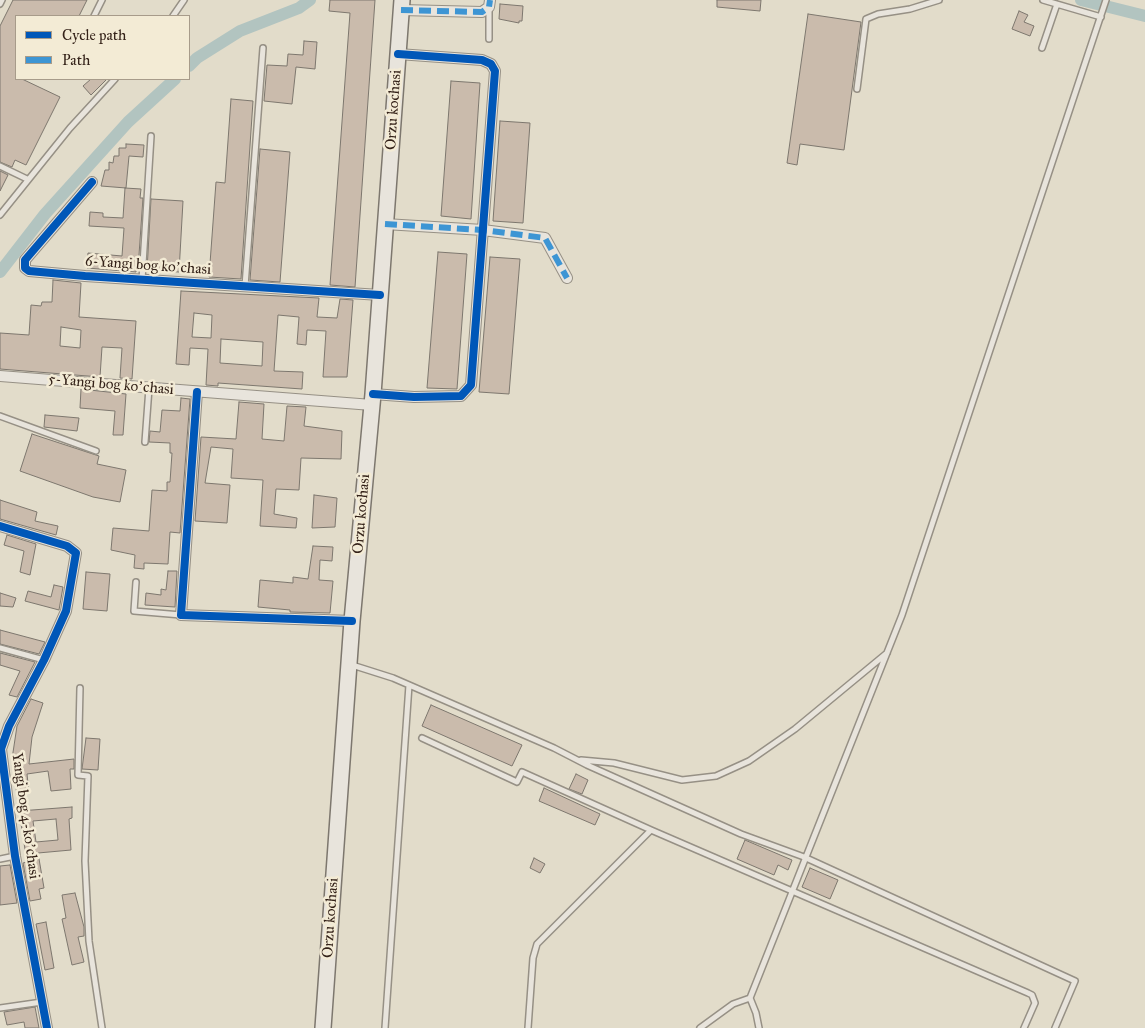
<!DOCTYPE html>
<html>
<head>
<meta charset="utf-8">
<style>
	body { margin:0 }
	#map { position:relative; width:1145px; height:1028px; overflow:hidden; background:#e2dcca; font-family:"IM FELL Great Primer",serif }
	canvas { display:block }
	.legend { position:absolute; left:15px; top:15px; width:175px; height:65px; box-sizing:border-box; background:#f3ebd5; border:1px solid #a79b8a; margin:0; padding:6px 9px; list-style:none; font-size:15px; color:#342219 }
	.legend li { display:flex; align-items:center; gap:10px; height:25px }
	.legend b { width:25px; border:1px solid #a79b8a }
</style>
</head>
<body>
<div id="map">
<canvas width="1145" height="1028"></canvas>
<ul class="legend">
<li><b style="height:6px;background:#0057b8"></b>Cycle path</li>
<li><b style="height:6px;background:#3d95d4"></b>Path</li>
</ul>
</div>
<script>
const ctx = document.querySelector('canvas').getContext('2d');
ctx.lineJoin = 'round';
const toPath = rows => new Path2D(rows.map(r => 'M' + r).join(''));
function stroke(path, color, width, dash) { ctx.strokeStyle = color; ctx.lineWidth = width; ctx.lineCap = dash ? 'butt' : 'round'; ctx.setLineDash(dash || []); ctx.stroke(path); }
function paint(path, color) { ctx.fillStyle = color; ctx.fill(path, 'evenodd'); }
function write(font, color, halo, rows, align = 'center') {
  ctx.font = font + ' "IM FELL Great Primer",serif'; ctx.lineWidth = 5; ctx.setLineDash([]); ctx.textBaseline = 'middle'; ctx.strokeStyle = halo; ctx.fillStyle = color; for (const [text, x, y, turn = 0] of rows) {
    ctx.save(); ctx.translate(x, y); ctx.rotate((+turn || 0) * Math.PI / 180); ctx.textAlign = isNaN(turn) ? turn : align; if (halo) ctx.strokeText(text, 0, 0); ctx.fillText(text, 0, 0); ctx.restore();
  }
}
const canal = toPath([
	[1081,0,1145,16],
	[189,66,197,58,240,31,299,8,310,0],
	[0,272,45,214,128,122,175,79]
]);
const building = toPath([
	[13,0,87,0,79,16,16,16,16,79,22,79,60,97,26,165,15,160,12,167,0,162,0,26,13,0],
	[330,0,375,0,355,287,330,285,350,13,329,11,330,0],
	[717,0,761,0,760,11,717,7,717,0],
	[500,4,523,6,522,21,519,21,519,23,499,19,500,4],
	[1019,11,1028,15,1024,22,1034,26,1030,36,1012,29,1019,11],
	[808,14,861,22,844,150,800,144,797,165,787,163,808,14],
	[304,41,317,42,315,69,296,67,292,104,264,101,267,65,287,66,288,54,303,55,304,41],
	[91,79,107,79,91,95,83,86,91,79],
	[451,81,480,83,471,219,441,216,451,81],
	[231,99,253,101,241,279,209,277,216,182,225,183,231,99],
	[500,121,530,123,523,223,493,221,500,121],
	[126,144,144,145,143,157,129,156,126,188,101,186,105,170,109,170,109,162,113,163,114,156,119,156,119,148,126,148,126,144],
	[260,149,290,152,280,282,250,280,260,149],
	[0,171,8,175,0,191,0,171],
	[125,188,141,189,140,198,143,198,138,269,136,269,136,272,87,268,88,253,122,256,124,228,89,226,90,212,103,213,103,217,123,218,125,188],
	[151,199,183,201,179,272,147,270,151,199],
	[438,252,467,254,457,389,427,388,438,252],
	[490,257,520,259,509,394,479,392,490,257],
	[53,280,81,283,79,317,136,321,132,379,120,378,122,348,102,347,100,377,0,369,0,333,29,335,31,305,41,306,42,302,52,302,53,280],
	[61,327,81,330,80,348,60,346,61,327],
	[181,291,319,298,317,317,337,318,340,299,353,300,347,377,323,377,326,331,307,330,306,345,297,344,299,317,278,315,274,371,303,372,302,389,218,383,218,386,206,385,208,349,190,348,189,365,176,364,181,291],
	[194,313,212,315,211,338,192,337,194,313],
	[221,339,263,342,262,366,220,363,221,339],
	[81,389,126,394,123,435,113,435,115,411,80,408,81,389],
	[181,398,190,399,180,533,170,532,168,564,144,563,144,569,134,568,135,555,111,550,113,528,149,531,152,490,167,491,167,482,170,482,172,453,170,453,170,443,149,442,150,431,160,432,162,410,180,411,181,398],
	[239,402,264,404,262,439,284,441,287,406,306,407,304,426,342,431,341,459,301,458,299,490,276,489,274,514,297,518,296,528,260,526,263,480,231,478,233,449,211,447,205,483,230,485,227,523,195,521,201,437,236,439,239,402],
	[45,415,79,418,77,431,44,427,45,415],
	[32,434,99,456,97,464,126,470,120,502,93,497,20,471,32,434],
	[314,495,337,498,335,527,312,528,314,495],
	[0,500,37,512,35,521,58,526,56,535,0,519,0,500],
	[7,535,36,544,30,575,20,572,24,551,4,545,7,535],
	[313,546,333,547,332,561,320,560,319,580,333,581,330,613,290,612,290,610,258,607,260,580,293,583,293,577,308,579,313,546],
	[168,571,177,571,175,607,145,605,146,593,161,595,161,589,166,590,168,571],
	[86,572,110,574,107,611,83,609,86,572],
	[54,585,63,587,59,610,25,601,28,591,51,597,54,585],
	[0,593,16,598,13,607,0,606,0,593],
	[0,630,45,642,39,654,0,644,0,630],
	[0,653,35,662,17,697,9,695,20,671,0,665,0,653],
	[31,699,43,703,32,737,29,764,74,759,74,769,70,769,71,789,51,791,48,771,27,774,29,793,17,795,12,759,17,726,31,699],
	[431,705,522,745,512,766,422,726,431,705],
	[86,738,100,739,98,770,82,769,86,738],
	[576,774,588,780,582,794,569,789,576,774],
	[544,788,600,814,595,825,539,801,544,788],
	[72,807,72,818,69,819,71,850,38,853,44,888,39,889,41,899,30,901,23,863,27,862,19,811,72,807],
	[56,819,58,840,36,842,33,821,56,819],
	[745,840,792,860,788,870,778,865,774,875,737,859,745,840],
	[534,858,545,864,540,873,530,868,534,858],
	[10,865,17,903,0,905,0,866,10,865],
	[810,868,838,880,830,899,802,887,810,868],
	[75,893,84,927,84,936,78,937,84,962,72,965,62,919,66,918,62,895,75,893],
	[46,922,54,968,45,970,36,924,46,922],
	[35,1007,39,1028,25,1028,24,1022,7,1025,4,1012,35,1007]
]);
const lane = toPath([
	[1043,0,1101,17],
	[0,4,2,0],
	[94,16,102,0],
	[173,16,184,0],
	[489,39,489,7],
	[1042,48,1057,4],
	[857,89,866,19,878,14,910,9,939,0],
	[0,166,27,179],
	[0,215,70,128,115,79],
	[142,280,151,136],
	[245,286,263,48],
	[0,416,96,451],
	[145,442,149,388],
	[136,582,134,611,181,615],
	[0,648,44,660],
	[352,665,393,678,554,748,587,765,741,834,804,857,1075,981,1055,1028],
	[80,688,78,775,88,776,85,861,89,941,102,1028],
	[422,738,517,782,522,772,651,830],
	[581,760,614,763,682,780,716,776,749,761,795,729,887,653],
	[0,859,15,856],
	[0,1008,42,1002],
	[385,1028,409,685],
	[528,1028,533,958,537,944,651,830,1028,993,1032,995,1035,1003,1024,1028],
	[700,1028,733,1004,750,998],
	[759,1028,756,1013,750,998,902,615,1106,0]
]);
const street = toPath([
	[401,10,482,12,489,7,490,0],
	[92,182,25,260,25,268,29,271,85,276,380,295],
	[385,224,483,230,545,238,567,278],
	[0,376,372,405],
	[197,392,181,615,352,621],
	[373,394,414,397,461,396,471,385,495,71,491,64,482,60,398,54],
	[0,526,67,546,76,553,66,611,44,660,9,726,1,749,15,856,47,1028]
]);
const secondary = toPath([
	[323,1028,352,621,373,394,402,0]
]);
const quiet = toPath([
	[401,10,482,12,489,7,490,0],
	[385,224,483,230,545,238,567,278]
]);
const cycleway = toPath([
	[92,182,25,260,25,268,29,271,85,276,380,295],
	[197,392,181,615,352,621],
	[373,394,414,397,461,396,471,385,495,71,491,64,482,60,398,54],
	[0,526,67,546,76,553,66,611,44,660,9,726,1,749,15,856,47,1028]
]);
const streetNames = [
	["Orzu kochasi",394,110,-86],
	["6-Yangi bog koʼchasi",148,266,4],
	["5-Yangi bog koʼchasi",111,385,5],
	["Orzu kochasi",362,514,-85],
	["Yangi bog 4-koʼchasi",25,816,82],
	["Orzu kochasi",331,918,-86]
];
stroke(canal, '#b2c4c0', 12);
paint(building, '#cabbac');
stroke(building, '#7d776e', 1);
stroke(lane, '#969085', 8);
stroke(street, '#969085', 12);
stroke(secondary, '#7d776e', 18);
stroke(lane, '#e8e4dc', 5);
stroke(street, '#e8e4dc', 10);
stroke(secondary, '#e8e4dc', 15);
stroke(quiet, '#3d95d4', 6, [12, 6]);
stroke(cycleway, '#0057b8', 8);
write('15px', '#342219', '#f3ebd5', streetNames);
</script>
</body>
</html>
